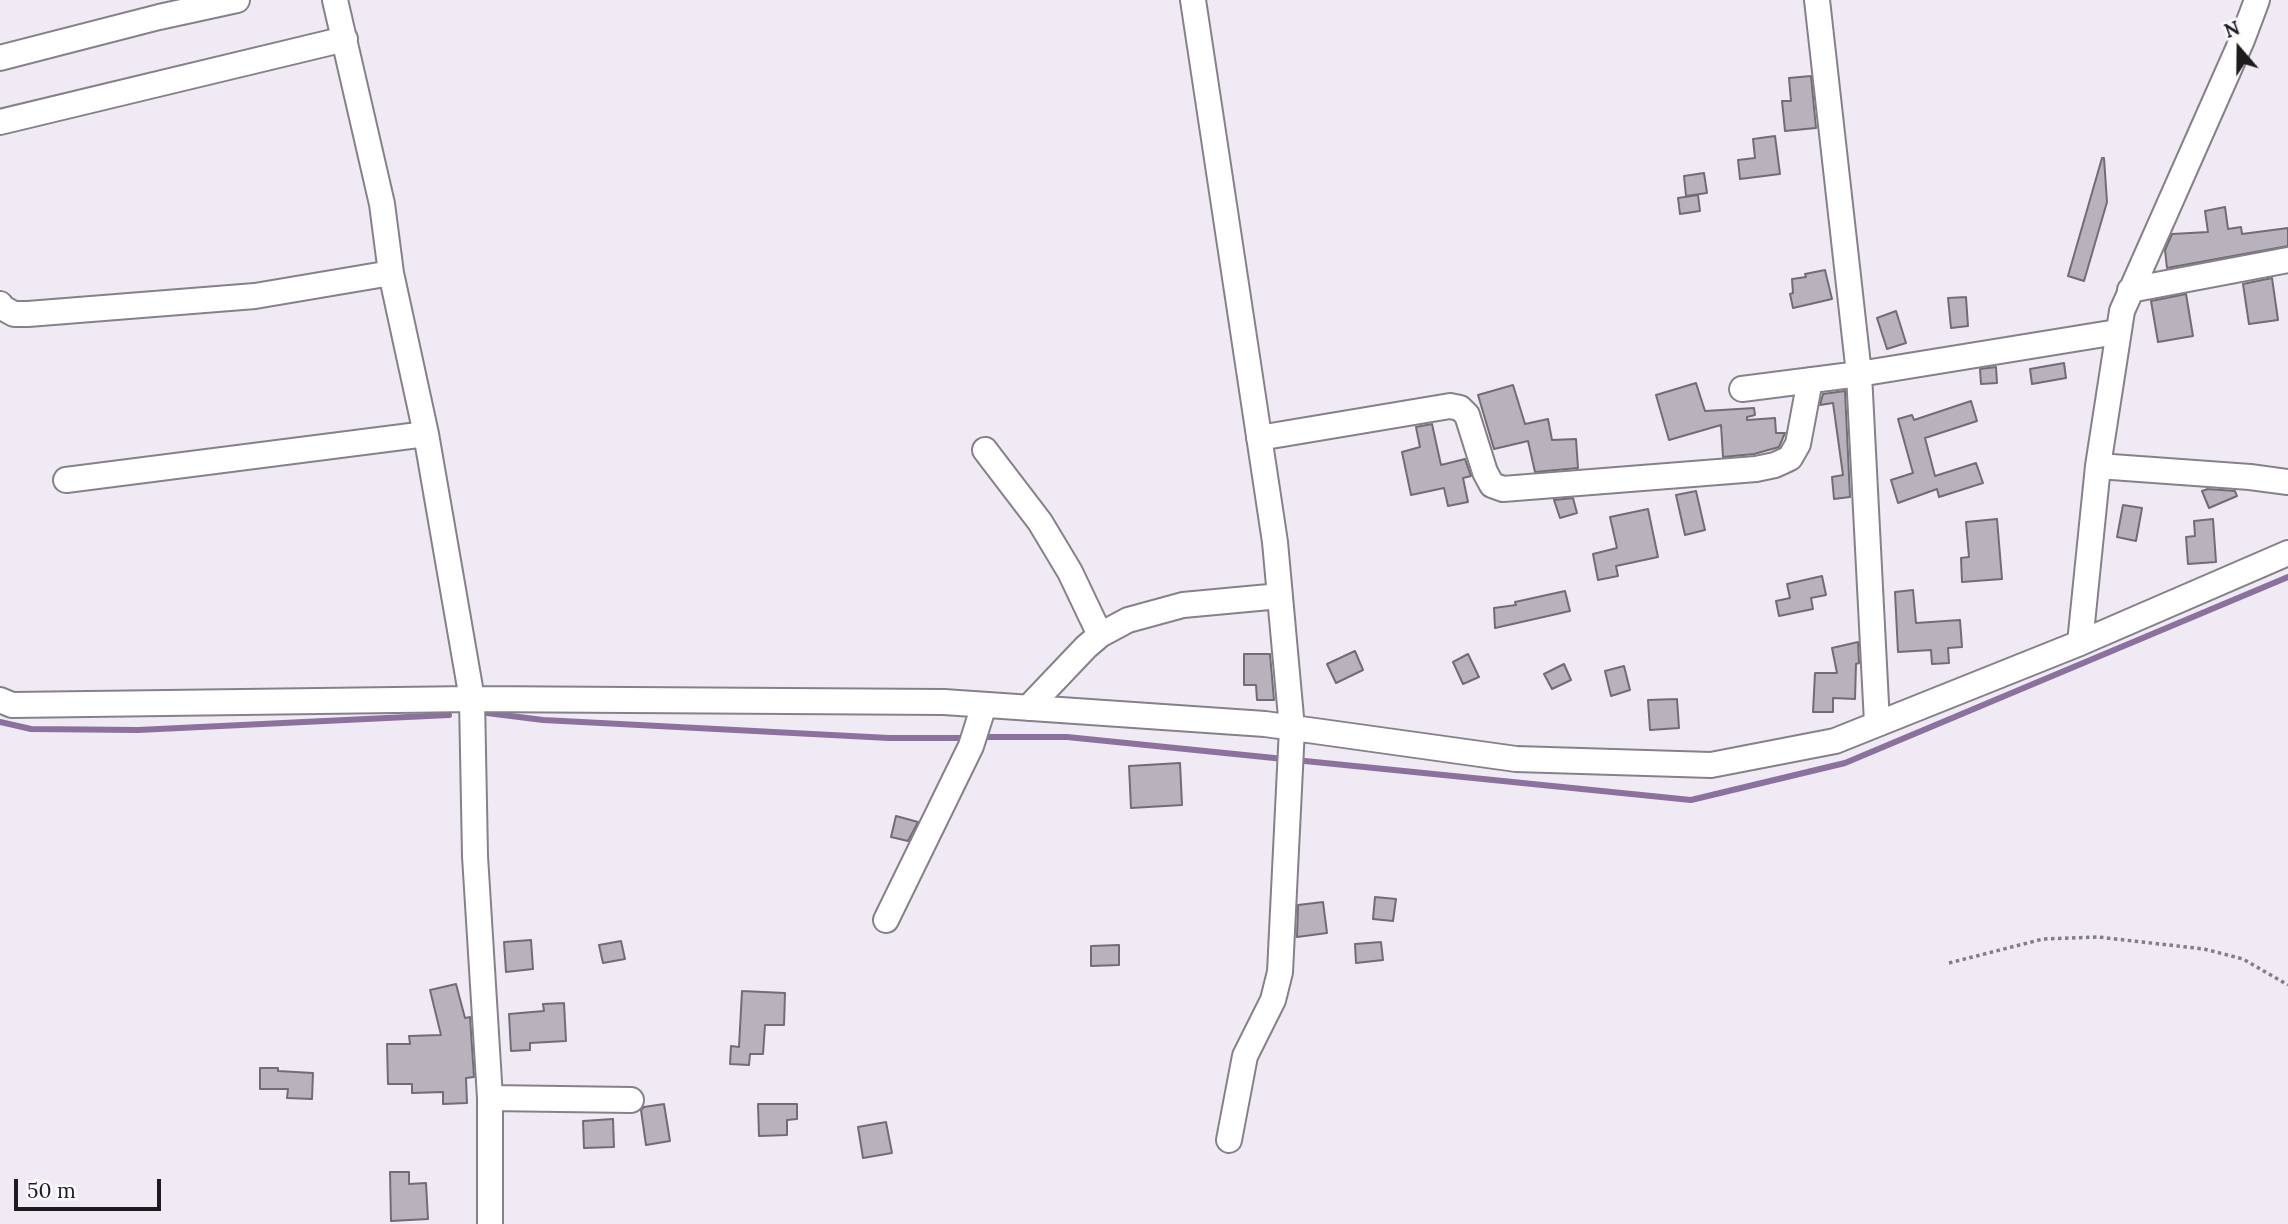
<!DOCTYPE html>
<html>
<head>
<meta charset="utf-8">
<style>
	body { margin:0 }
	#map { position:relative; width:2288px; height:1224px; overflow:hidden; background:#f0eaf4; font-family:Lora,serif }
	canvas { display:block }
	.north { position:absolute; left:2204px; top:14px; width:70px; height:70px; -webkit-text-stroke:5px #fcf8ff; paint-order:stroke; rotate:340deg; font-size:19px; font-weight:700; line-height:28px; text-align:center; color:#1e1b1f }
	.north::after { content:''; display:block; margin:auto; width:24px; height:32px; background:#1e1b1f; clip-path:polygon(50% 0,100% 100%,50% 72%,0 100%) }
	.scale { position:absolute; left:14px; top:1179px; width:147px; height:32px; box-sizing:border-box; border:4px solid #1e1b1f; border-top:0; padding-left:9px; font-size:21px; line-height:24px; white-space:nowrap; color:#1e1b1f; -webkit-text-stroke:5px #fcf8ff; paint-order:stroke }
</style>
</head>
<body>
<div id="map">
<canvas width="2288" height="1224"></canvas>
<div class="north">N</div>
<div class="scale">50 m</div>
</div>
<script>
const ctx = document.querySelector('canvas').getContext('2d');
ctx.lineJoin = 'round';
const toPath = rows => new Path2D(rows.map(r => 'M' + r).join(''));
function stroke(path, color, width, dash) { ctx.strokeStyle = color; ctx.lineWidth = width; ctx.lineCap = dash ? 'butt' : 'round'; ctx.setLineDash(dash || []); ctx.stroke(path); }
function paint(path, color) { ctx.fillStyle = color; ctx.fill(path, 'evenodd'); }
const stream = toPath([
	[487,713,543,720,889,738,967,738],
	[0,722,31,729,138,730,449,715],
	[981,737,1067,737,1284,759],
	[1295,760,1691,800,1845,763,2288,577]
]);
const building = toPath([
	[1811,76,1816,128,1785,131,1782,101,1791,101,1789,78,1811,76],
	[1775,136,1780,174,1740,179,1738,160,1755,158,1753,139,1775,136],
	[2102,158,2104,158,2107,202,2084,281,2068,276,2102,158],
	[1704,173,1707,193,1686,196,1684,176,1704,173],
	[1698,195,1700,211,1680,214,1678,198,1698,195],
	[2225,207,2228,229,2241,227,2242,234,2288,228,2288,246,2167,268,2165,250,2172,234,2208,232,2205,211,2225,207],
	[1825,270,1832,299,1793,308,1790,294,1793,293,1792,279,1806,277,1805,274,1825,270],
	[2272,278,2278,320,2249,324,2243,284,2272,278],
	[2186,294,2193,336,2158,342,2151,301,2186,294],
	[1966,297,1968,326,1951,328,1948,298,1966,297],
	[1896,311,1906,343,1887,349,1877,318,1896,311],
	[2064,363,2066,378,2032,384,2030,369,2064,363],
	[1996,367,1997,383,1981,384,1980,369,1996,367],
	[1696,383,1705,411,1754,408,1755,415,1747,417,1747,420,1775,418,1776,433,1785,433,1779,447,1754,454,1723,457,1721,425,1669,440,1656,395,1696,383],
	[1513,385,1525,424,1548,419,1552,440,1576,439,1578,468,1535,472,1528,441,1494,449,1478,395,1513,385],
	[1845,391,1850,497,1834,499,1832,477,1843,475,1833,403,1820,405,1823,394,1845,391],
	[1971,401,1977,421,1925,438,1935,476,1976,463,1983,483,1939,497,1937,489,1898,503,1891,480,1913,473,1898,419,1912,415,1914,420,1971,401],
	[1432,424,1441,465,1465,459,1471,476,1463,478,1468,502,1448,506,1444,488,1411,495,1402,452,1420,447,1416,427,1432,424],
	[2208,489,2235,491,2237,496,2209,508,2202,491,2208,489],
	[1696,491,1705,530,1685,535,1676,495,1696,491],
	[1573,498,1577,513,1560,518,1554,500,1573,498],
	[2123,505,2142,508,2136,541,2117,537,2123,505],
	[1648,509,1658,557,1616,566,1618,576,1598,580,1593,554,1617,548,1610,517,1648,509],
	[1997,519,2002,579,1962,582,1961,558,1969,557,1966,522,1997,519],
	[2213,519,2216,562,2188,564,2186,537,2195,536,2194,521,2213,519],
	[1822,576,1826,595,1811,598,1813,609,1779,616,1776,601,1790,598,1787,584,1822,576],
	[1913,590,1916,623,1960,620,1962,647,1948,648,1949,663,1932,664,1931,650,1898,652,1895,592,1913,590],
	[1565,591,1570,611,1495,628,1494,608,1516,605,1515,602,1565,591],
	[1858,642,1859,663,1856,664,1855,699,1833,698,1833,712,1813,712,1815,673,1837,673,1832,648,1858,642],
	[1355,651,1363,670,1336,683,1327,664,1355,651],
	[1244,654,1270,654,1274,700,1257,700,1256,685,1244,685,1244,654],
	[1468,654,1479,677,1463,684,1453,662,1468,654],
	[1564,664,1571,680,1552,689,1544,674,1564,664],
	[1624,666,1630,690,1611,696,1605,671,1624,666],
	[1677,699,1679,728,1650,730,1648,700,1677,699],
	[1180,763,1182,805,1131,808,1129,766,1180,763],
	[896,816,918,822,908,841,891,837,896,816],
	[1375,897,1396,899,1393,921,1373,919,1375,897],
	[1323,902,1327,933,1297,937,1298,905,1323,902],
	[531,940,533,969,506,972,504,942,531,940],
	[621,941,625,959,603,963,599,945,621,941],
	[1381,942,1383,960,1356,963,1355,944,1381,942],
	[1119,945,1119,965,1091,966,1091,946,1119,945],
	[456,984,465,1018,470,1017,474,1077,466,1078,467,1103,443,1104,443,1092,412,1093,412,1084,388,1084,387,1044,410,1044,409,1036,441,1035,430,990,456,984],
	[742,991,785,993,784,1025,765,1025,763,1054,750,1054,749,1065,730,1064,731,1046,739,1047,742,991],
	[564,1003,566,1041,530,1043,530,1050,511,1051,509,1014,544,1011,543,1004,564,1003],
	[260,1068,278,1068,278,1071,313,1073,312,1099,287,1098,288,1089,260,1089,260,1068],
	[664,1104,670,1141,646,1145,641,1110,644,1107,664,1104],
	[758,1104,797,1104,797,1119,787,1120,787,1135,759,1136,758,1104],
	[613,1119,614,1147,584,1148,583,1121,613,1119],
	[886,1122,892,1153,863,1158,858,1127,886,1122],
	[390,1172,409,1172,409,1184,426,1183,428,1219,391,1221,390,1172]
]);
const path = toPath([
	[1949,963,2043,939,2098,937,2204,949,2243,959,2288,985]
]);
const minor = toPath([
	[335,0,382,204,391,273,426,434,472,699,475,856,490,1098,490,1224],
	[1193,0,1275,542,1292,728,1280,972,1273,1000,1245,1056,1229,1140],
	[1817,0,1859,374,1877,723],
	[0,58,159,17,237,0],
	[0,122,345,39],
	[2130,290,2288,260],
	[0,304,3,308,14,314,28,314,255,296,391,273],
	[1742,389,1859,374,2117,332],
	[1259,438,1450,406,1460,408,1467,415,1485,472,1492,485,1503,489,1756,469,1775,465,1790,458,1798,444,1810,380],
	[985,450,1040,522,1070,572,1100,635],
	[2098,466,2250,477,2288,482],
	[66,480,426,434],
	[2080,643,2098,466,2122,311,2242,40,2257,0],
	[0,700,12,705,472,699,944,702,1265,724,1516,759,1711,765,1835,741,2080,643,2288,553],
	[1028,708,1086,647,1100,635,1128,620,1183,605,1280,596],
	[886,920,971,746,984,705],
	[490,1098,631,1100]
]);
stroke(stream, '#8b719e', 6);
paint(building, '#b8b2bd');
stroke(building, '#726c76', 2);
stroke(minor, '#86808a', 28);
stroke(path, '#827e85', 3.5, [3.5, 3.5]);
stroke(minor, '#fff', 24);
</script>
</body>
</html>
